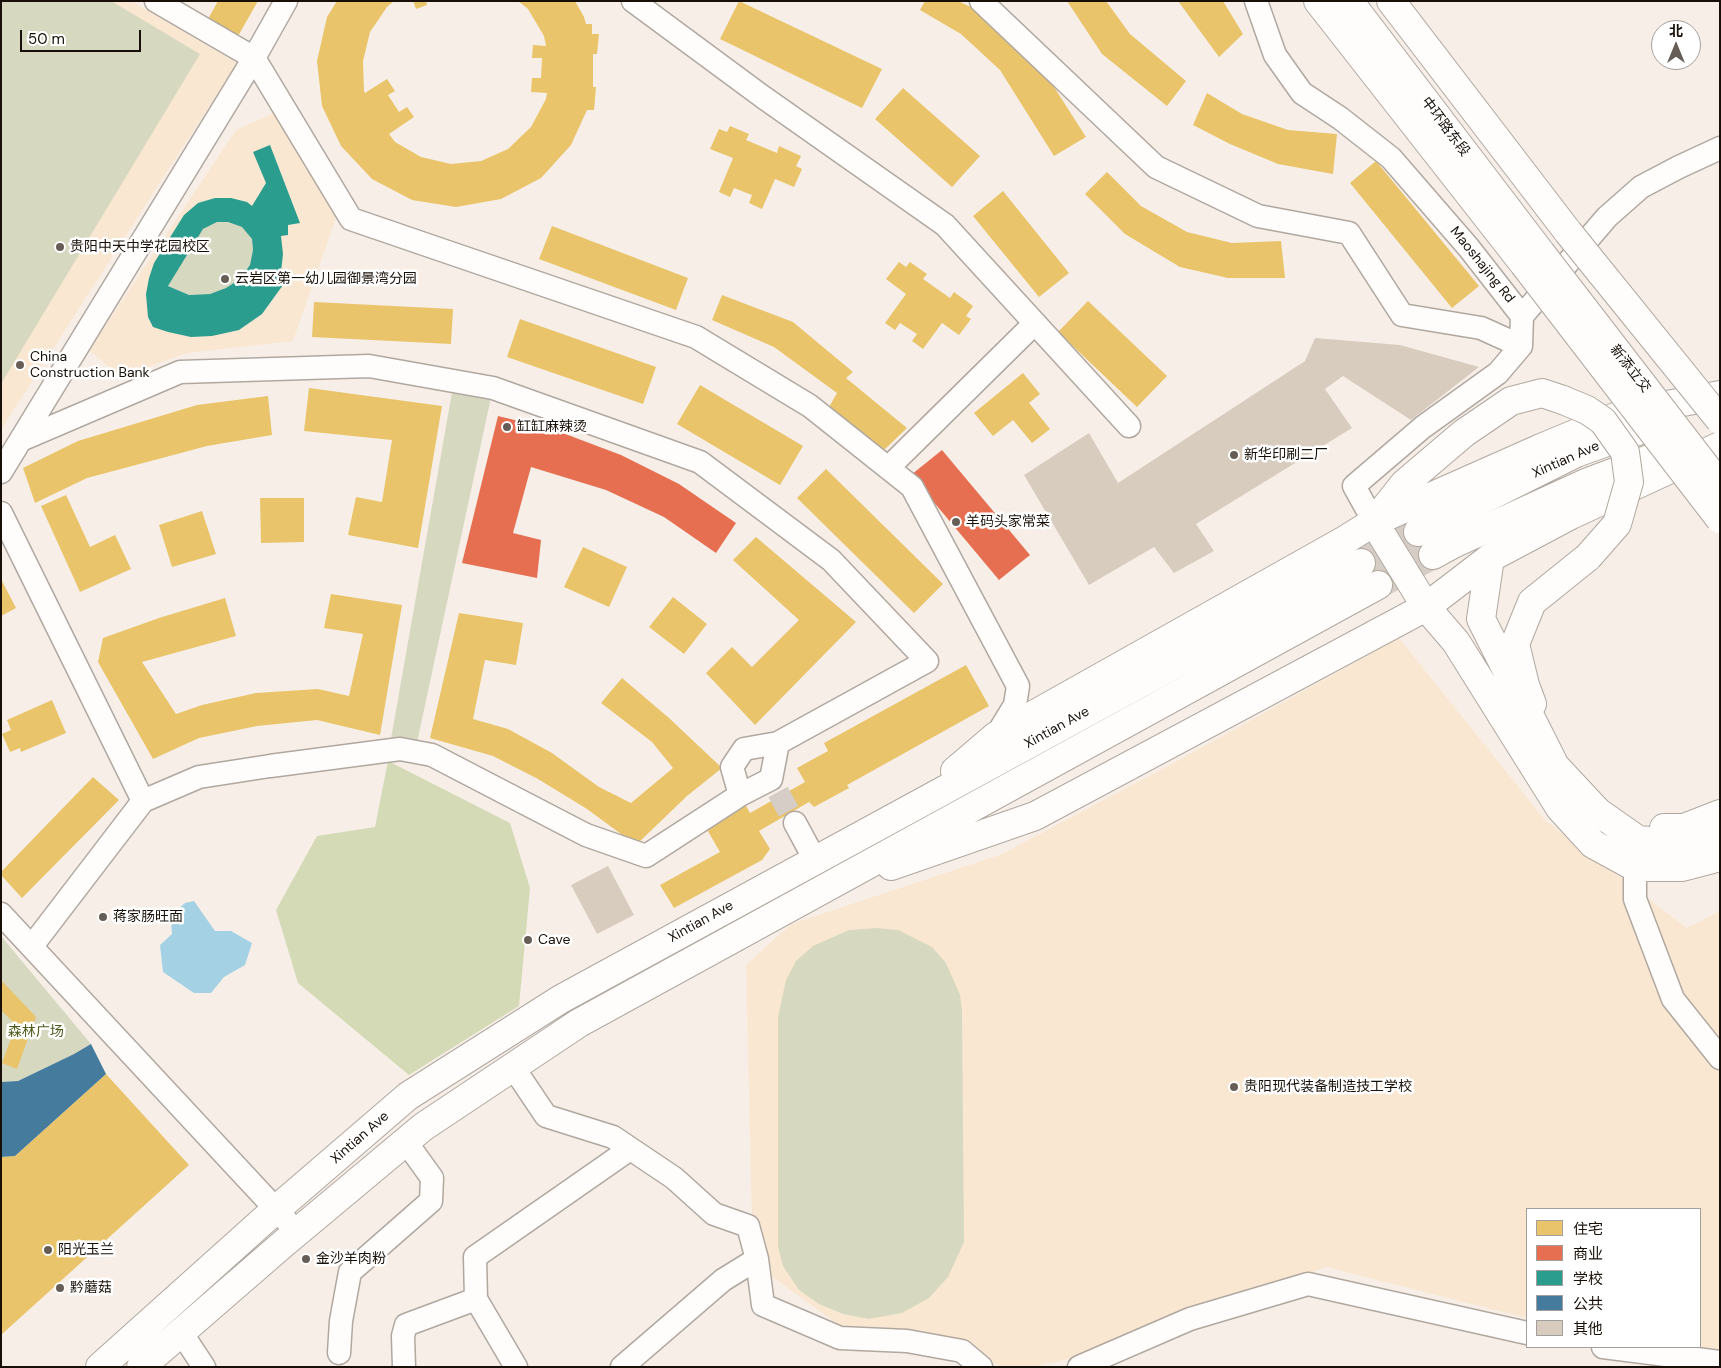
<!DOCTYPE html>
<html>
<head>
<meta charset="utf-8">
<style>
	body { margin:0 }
	#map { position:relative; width:1721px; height:1368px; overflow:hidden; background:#f7efe7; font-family:"DM Sans","Noto Sans SC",sans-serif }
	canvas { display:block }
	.frame { position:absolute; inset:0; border:2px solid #181008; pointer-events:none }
	.legend { position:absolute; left:1526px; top:1208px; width:175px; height:140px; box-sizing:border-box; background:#fff; border:1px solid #a39f9c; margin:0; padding:6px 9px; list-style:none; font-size:15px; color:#181008 }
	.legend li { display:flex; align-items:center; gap:10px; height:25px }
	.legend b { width:25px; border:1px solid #a39f9c }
	.north { position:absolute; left:1651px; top:20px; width:50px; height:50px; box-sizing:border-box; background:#fff; border:1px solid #a39f9c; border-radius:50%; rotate:0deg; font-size:14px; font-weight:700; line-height:20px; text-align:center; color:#181008 }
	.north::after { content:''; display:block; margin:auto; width:18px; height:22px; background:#665e56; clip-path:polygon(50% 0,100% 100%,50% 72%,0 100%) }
	.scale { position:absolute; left:20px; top:30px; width:121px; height:22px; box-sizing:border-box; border:2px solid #181008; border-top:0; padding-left:6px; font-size:15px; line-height:18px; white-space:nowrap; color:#181008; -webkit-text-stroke:4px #fff; paint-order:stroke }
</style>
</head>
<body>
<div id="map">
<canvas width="1721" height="1368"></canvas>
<div class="frame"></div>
<ul class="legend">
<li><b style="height:14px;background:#e9c46a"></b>住宅</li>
<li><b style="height:14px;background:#e76f51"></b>商业</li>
<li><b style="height:14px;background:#2a9d8f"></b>学校</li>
<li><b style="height:14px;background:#457b9d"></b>公共</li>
<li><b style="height:14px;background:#d8ccbf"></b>其他</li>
</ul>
<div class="north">北</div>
<div class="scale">50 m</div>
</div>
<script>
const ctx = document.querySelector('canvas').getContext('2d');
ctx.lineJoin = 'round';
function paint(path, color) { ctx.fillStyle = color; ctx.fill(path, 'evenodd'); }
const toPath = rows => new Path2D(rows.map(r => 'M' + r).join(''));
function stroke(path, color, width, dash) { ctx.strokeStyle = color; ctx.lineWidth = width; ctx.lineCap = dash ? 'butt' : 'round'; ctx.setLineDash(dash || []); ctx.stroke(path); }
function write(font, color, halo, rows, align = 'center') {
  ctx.font = font + ' "DM Sans","Noto Sans SC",sans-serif'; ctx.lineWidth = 5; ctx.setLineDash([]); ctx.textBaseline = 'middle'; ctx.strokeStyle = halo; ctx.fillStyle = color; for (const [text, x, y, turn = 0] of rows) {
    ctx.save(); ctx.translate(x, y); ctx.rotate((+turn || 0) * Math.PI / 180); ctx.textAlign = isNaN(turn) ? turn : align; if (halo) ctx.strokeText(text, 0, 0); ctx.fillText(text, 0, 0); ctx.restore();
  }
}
const built = toPath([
	[1,1,131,1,237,63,1,430],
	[273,113,336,218,293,341,187,353,121,377,89,350,236,130],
	[1399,638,1545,820,1687,928,1720,911,1720,1367,1639,1347,1700,1347,1700,1209,1527,1209,1527,1318,1326,1267,1095,1353,1032,1367,1007,1367,839,1325,753,1263,746,965,791,924,1000,855,1179,760]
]);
const green = toPath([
	[1,1,111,1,200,54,1,384],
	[217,222,228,222,242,227,252,239,253,250,250,265,240,279,226,288,210,294,189,295,168,286,203,229],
	[454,381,493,388,415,752,389,750],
	[877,928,898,930,932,947,946,963,960,995,962,1011,964,1242,948,1277,929,1298,902,1313,869,1319,843,1314,819,1304,799,1290,783,1266,778,1247,778,1017,786,980,796,961,813,946,849,930],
	[1,936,91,1044,74,1054,18,1081,1,1082]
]);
const forest = toPath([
	[388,761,510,823,530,888,519,1006,409,1075,298,983,276,910,317,836,375,827]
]);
const water = toPath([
	[194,901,215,931,231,931,252,943,245,965,224,977,211,993,194,993,163,972,160,945,172,934,171,922,175,912,185,903]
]);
const homes = toPath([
	[218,1,258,1,238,36,208,19],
	[337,1,394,1,387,7,370,32,363,61,364,91,365,93,387,79,395,91,388,95,399,112,407,107,414,117,389,134,395,142,421,157,451,164,481,161,508,149,531,127,546,99,547,93,531,92,532,78,541,78,542,58,532,58,533,45,546,46,544,36,528,9,518,1,575,1,584,17,586,24,592,24,592,34,599,34,597,54,593,54,593,87,596,87,594,110,587,110,571,145,541,178,501,199,456,207,412,200,372,179,341,146,322,106,317,61,327,17],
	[413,1,426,1,427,5,416,9],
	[739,1,882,69,862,108,720,39],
	[925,1,958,1,979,11,1038,62,1086,137,1054,156,1000,70,961,34,920,10],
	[1067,1,1106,1,1130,34,1186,81,1167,106,1102,54],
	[1178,1,1223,1,1243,34,1219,57],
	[903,88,980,156,952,187,875,119],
	[1207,93,1242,114,1288,130,1337,134,1333,174,1278,164,1230,144,1193,125],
	[730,126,749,134,746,140,777,153,779,146,801,156,796,166,802,169,794,187,775,179,762,209,749,203,752,195,734,188,730,197,719,192,733,158,710,149,719,129,727,132],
	[1376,161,1479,286,1452,308,1350,183],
	[1107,172,1141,206,1187,232,1232,243,1281,241,1285,278,1228,278,1180,267,1125,234,1085,194],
	[1003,191,1069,273,1039,297,973,216],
	[552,226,688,278,676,310,539,259],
	[899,262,906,267,910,262,927,274,923,279,950,298,954,292,973,306,966,316,971,319,959,335,942,323,923,349,912,341,917,334,900,323,895,330,885,323,906,294,886,279],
	[722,295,793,322,853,372,846,378,907,428,884,450,828,409,837,393,774,347,712,320],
	[1088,301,1167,376,1137,407,1058,332],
	[314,302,453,309,451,344,312,337],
	[520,319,656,367,643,404,507,357],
	[1023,373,1040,394,1029,403,1050,429,1032,443,1013,420,993,436,974,413],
	[700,385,803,446,780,485,677,424],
	[309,388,442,406,418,548,348,535,356,497,382,502,392,440,304,431],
	[268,396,272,435,207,446,87,478,35,503,23,468,78,441,197,405],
	[826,469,943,584,914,613,797,498],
	[66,495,90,547,115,535,131,569,80,592,41,506],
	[260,498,304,498,304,542,261,543],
	[202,511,216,554,172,567,159,525],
	[756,537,856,622,755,725,706,673,732,647,752,667,799,620,733,560],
	[583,547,627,567,609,607,564,587],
	[1,579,16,608,1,616],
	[331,594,402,605,380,735,317,720,257,726,199,738,153,759,98,662,103,638,159,618,225,598,236,636,142,662,176,714,202,705,256,693,318,689,349,696,363,634,324,628],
	[673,597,707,624,684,654,649,627],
	[459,613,523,623,516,665,485,660,473,719,508,729,552,753,599,787,631,803,673,768,652,742,601,703,622,678,669,718,722,768,687,796,636,845,587,809,538,779,493,756,430,738],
	[966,665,989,706,847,785,849,788,814,807,809,802,759,831,770,849,762,860,674,908,660,885,720,852,705,826,745,804,750,813,805,782,797,768,828,751,824,743],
	[52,700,66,733,21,752,20,748,10,752,2,734,11,730,7,720],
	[93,777,119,800,22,898,1,875,1,872],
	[1,980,36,1017,17,1069,2,1063,16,1025,1,1010],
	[106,1074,189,1165,1,1335,1,1157,15,1156]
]);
const shops = toPath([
	[498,416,552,429,621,455,679,484,736,523,716,553,664,517,606,490,531,467,513,533,541,540,537,578,462,563],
	[942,450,1030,555,999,580,911,475]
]);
const schools = toPath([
	[270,145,300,223,288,225,288,235,281,236,283,254,281,272,277,282,283,285,262,314,239,330,212,336,191,337,168,332,153,327,148,317,146,294,149,278,154,263,184,215,198,203,215,198,231,198,247,202,252,206,266,183,253,152],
	[217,222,228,222,242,227,252,239,253,250,250,265,240,279,226,288,210,294,189,295,168,286,203,229]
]);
const public = toPath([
	[91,1044,106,1074,15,1156,1,1157,1,1082,18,1081,74,1054]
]);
const building = toPath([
	[1315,338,1400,345,1479,367,1411,420,1343,376,1325,389,1352,428,1196,524,1214,551,1174,573,1154,547,1089,585,1024,475,1089,433,1118,483,1305,361],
	[608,866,634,915,597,934,571,885]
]);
const minorTunnel = toPath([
	[778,792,795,823]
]);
const majorTunnel = toPath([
	[1361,563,1418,532],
	[1378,585,1433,555]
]);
const minor = toPath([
	[156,1,254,58,351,219,696,337,810,406,912,487,1018,686,1015,705,996,736],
	[633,1,763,97,945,225,1129,426],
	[981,1,1156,167,1258,216,1349,233,1402,315,1481,328,1521,346],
	[1256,1,1275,55,1302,93,1340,118,1391,158,1469,248,1522,316,1521,346,1498,373,1423,427,1354,486,1374,522],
	[1522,316,1607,217,1641,187,1679,167,1720,148],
	[21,440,180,372,369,366,493,388,700,462,831,560,927,661,778,743,771,779,740,795,646,856,586,835,432,755,400,749,270,766,199,777,143,801],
	[888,468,1035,323],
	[1,472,254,58,286,1],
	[1,513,143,801,32,946],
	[740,795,732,767,744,749,778,743],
	[795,823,815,860],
	[1635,867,1635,899,1673,999,1720,1058],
	[1,914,297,1232],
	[513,1067,546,1116,613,1137,674,1178,714,1214,748,1226,757,1259,763,1305,840,1338,907,1341,962,1351,981,1367],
	[181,1332,204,1367],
	[1603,1347,1720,1362],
	[339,1353,341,1321,350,1272,431,1201,432,1178,406,1142],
	[404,1367,403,1336,406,1325,476,1299],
	[516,1367,476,1299,475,1257,630,1149],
	[622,1367,723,1280,757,1259],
	[1079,1367,1190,1319,1308,1284,1527,1333]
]);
const major = toPath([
	[1418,532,1576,453,1671,419],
	[1433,555,1453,544,1588,482,1678,448],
	[1426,607,1374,522,1404,484,1464,433,1511,401,1542,393,1563,400],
	[1532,704,1525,685,1515,644,1532,602,1588,557],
	[955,771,996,736,1345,540,1374,522,1541,448,1625,413,1720,395],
	[891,866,1035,816,1426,607,1490,558,1571,515,1720,446],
	[100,1367,264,1220,408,1096,561,999,1361,563],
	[141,1367,283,1244,423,1127,579,1023,1378,585]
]);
const highway = toPath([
	[1318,1,1524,264],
	[1349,1,1541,253],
	[1391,1,1568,232],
	[1490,558,1481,619,1555,766,1598,812,1638,840,1687,844,1720,837],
	[1426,607,1456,642,1560,808,1593,844,1635,867,1682,867,1720,857],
	[1664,828,1684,828,1720,814]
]);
const majorBridge = toPath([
	[1563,400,1587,410,1603,421,1625,452,1629,482,1617,524,1588,557]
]);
const highwayBridge = toPath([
	[1568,232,1720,420],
	[1541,253,1720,485],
	[1524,264,1720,519]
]);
const markers = [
	[60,247,5,"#665e56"],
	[225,279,5,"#665e56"],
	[20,365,5,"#665e56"],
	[507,427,5,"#665e56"],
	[1234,455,5,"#665e56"],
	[956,522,5,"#665e56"],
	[103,917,5,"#665e56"],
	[528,940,5,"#665e56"],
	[1234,1087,5,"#665e56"],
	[48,1250,5,"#665e56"],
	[306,1259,5,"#665e56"],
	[60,1288,5,"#665e56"]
];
const streetNames = [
	["中环路东段",1445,127,53],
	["Maoshajing Rd",1482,265,51],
	["新添立交",1630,369,52],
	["Xintian Ave",1566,460,-24],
	["Xintian Ave",1057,728,-29],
	["Xintian Ave",701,922,-29],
	["Xintian Ave",360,1138,-41]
];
const poiNames = [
	["贵阳中天中学花园校区",70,247],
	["云岩区第一幼儿园御景湾分园",235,279],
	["China",30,357],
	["Construction Bank",30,373],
	["缸缸麻辣烫",517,427],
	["新华印刷二厂",1244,455],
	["羊码头家常菜",966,522],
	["蒋家肠旺面",113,917],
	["Cave",538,940],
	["贵阳现代装备制造技工学校",1244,1087],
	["阳光玉兰",58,1250],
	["金沙羊肉粉",316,1259],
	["黔蘑菇",70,1288]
];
const parkNames = [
	["森林广场",36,1032]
];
paint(built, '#fae7d2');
paint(green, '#d6d9c0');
paint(forest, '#d4dab6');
paint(water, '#a4d2e4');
paint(homes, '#e9c46a');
paint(shops, '#e76f51');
paint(schools, '#2a9d8f');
paint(public, '#457b9d');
paint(building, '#d8ccbf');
stroke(minorTunnel, '#d6cec6', 22, [22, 11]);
stroke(majorTunnel, '#d6cec6', 28, [28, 14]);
stroke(minor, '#b0a8a0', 25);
stroke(major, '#b0a8a0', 30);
stroke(highway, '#b0a8a0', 30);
stroke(minor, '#fefdfb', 22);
stroke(major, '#fefdfb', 28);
stroke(highway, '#fefdfb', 28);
stroke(majorBridge, '#b0a8a0', 30, []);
stroke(highwayBridge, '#b0a8a0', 30, []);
stroke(majorBridge, '#fefdfb', 28);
stroke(highwayBridge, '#fefdfb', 28);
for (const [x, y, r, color] of markers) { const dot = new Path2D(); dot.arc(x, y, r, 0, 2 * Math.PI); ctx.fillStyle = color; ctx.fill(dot); stroke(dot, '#fff', 2); }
write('14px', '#181008', '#fff', streetNames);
write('14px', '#181008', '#fff', poiNames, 'left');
write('14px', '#4c5b1c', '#fff', parkNames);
</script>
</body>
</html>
